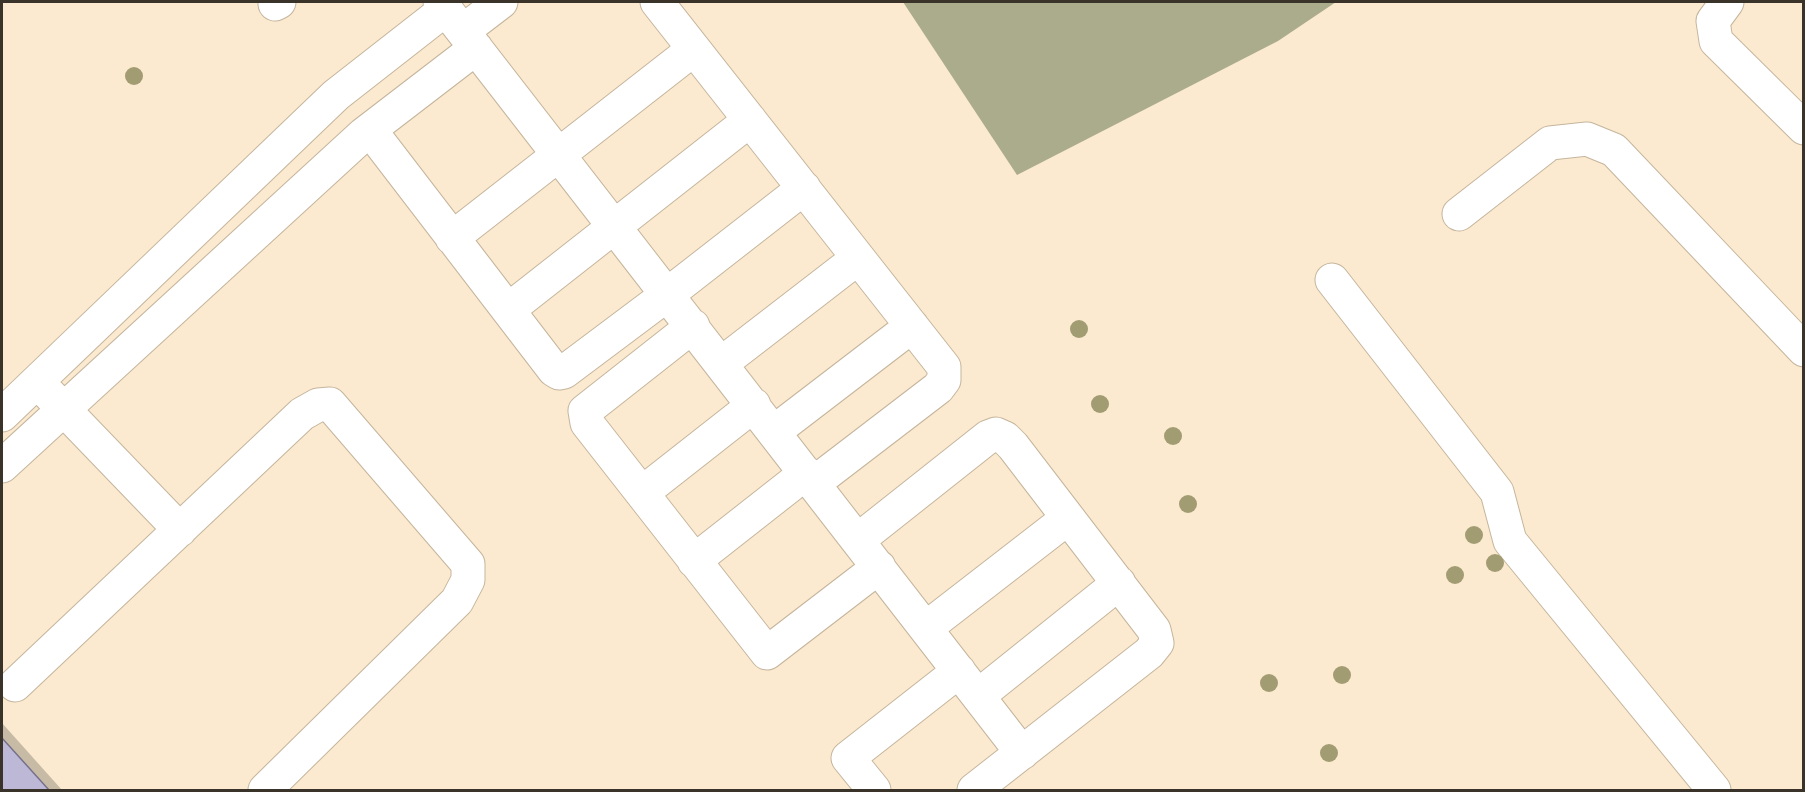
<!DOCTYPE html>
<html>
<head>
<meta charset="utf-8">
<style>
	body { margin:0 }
	#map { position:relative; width:1805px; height:792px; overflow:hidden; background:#fbead0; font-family:Inter,sans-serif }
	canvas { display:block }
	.frame { position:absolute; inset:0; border:3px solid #3a3329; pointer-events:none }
</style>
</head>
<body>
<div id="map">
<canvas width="1805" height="792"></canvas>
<div class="frame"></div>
</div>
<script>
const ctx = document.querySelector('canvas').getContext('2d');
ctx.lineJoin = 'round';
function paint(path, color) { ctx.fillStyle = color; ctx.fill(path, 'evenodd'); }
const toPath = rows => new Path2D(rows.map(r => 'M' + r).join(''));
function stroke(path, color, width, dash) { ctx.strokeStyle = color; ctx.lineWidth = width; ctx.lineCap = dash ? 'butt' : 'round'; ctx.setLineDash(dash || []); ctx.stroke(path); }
const forest = toPath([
	[903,2,1336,2,1278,41,1017,175]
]);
const shadow = toPath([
	[2,723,62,790,2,790]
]);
const building = toPath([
	[2,738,49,790,2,790,2,738]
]);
const minor = toPath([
	[440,2,1022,753],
	[657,2,944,367,944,380,938,388,814,483],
	[1727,2,1713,21,1716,41,1804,128],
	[275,4,279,2],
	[463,31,501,2],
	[370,130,554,370,559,373,564,372,668,294,804,188],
	[1459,214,1550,143,1587,139,1614,150,1804,350],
	[452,238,694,49],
	[1332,280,1497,492,1510,541,1714,790],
	[508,310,750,120],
	[693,326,585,411,587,423,767,653,879,567],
	[722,363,858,258],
	[48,393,180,530],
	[2,415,336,95,446,9],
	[775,431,912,326],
	[2,466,364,134,476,48],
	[642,493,754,405],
	[858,540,988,437,996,434,1005,438,1013,446,1154,630,1157,643,1149,653,974,790],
	[694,561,806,473],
	[926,628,1068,518],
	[15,685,302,414,318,405,330,404,468,564,468,580,457,601,265,790],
	[978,696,1119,583],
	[874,790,848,758,959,671]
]);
const trees = [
	[134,76],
	[1079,329],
	[1100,404],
	[1173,436],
	[1188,504],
	[1474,535],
	[1495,563],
	[1455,575],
	[1342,675],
	[1269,683],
	[1329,753]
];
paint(forest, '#aaac8c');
paint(shadow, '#0003');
paint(building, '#beb8d7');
stroke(building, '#75718a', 1.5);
stroke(minor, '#c5b59c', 35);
stroke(minor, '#fff', 33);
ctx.fillStyle = '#a29c73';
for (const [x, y] of trees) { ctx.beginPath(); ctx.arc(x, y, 9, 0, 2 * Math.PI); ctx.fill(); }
</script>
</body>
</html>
